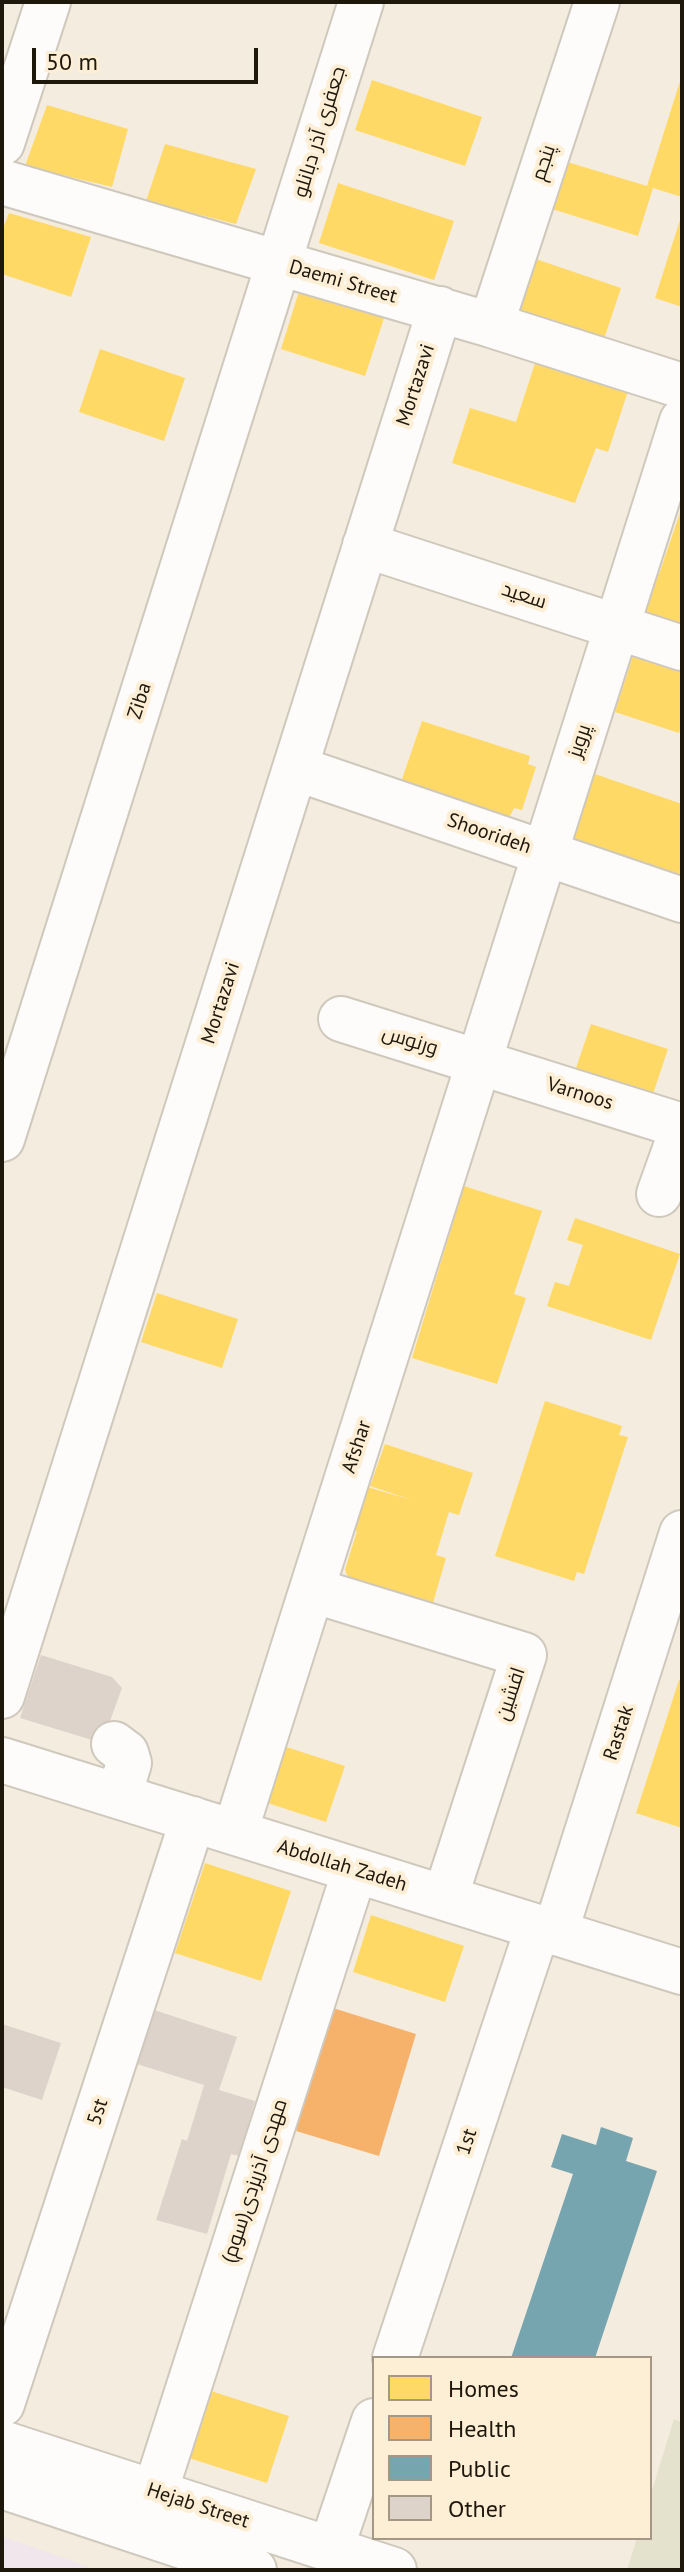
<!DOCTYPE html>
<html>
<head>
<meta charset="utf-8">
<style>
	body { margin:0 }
	#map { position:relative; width:684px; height:2572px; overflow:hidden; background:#f4ecdf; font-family:"PT Sans",sans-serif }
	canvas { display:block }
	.frame { position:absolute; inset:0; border:4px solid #1e170c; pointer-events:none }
	.legend { position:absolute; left:372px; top:2356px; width:280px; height:184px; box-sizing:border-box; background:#fdeed6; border:2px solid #a49885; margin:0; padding:10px 14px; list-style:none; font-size:24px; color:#1e170c }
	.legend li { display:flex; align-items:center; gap:16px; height:40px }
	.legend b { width:40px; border:2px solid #a49885 }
	.scale { position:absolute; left:32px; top:48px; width:226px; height:36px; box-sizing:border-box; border:4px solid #1e170c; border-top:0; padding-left:10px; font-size:24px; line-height:28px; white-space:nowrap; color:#1e170c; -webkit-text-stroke:6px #fdeed6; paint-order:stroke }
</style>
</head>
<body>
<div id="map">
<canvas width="684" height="2572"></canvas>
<div class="frame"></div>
<ul class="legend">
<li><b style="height:22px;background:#ffd966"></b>Homes</li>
<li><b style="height:22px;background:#f6b26b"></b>Health</li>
<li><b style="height:22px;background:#76a5af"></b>Public</li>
<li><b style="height:22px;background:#ddd3ca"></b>Other</li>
</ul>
<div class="scale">50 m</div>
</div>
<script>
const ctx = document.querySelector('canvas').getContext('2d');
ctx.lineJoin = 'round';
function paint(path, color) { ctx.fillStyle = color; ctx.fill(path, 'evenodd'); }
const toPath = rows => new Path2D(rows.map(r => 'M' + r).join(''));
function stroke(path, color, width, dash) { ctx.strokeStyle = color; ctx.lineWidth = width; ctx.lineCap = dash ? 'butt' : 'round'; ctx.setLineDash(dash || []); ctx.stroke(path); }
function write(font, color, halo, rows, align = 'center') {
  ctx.font = font + ' "PT Sans",Cairo,sans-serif'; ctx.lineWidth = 8; ctx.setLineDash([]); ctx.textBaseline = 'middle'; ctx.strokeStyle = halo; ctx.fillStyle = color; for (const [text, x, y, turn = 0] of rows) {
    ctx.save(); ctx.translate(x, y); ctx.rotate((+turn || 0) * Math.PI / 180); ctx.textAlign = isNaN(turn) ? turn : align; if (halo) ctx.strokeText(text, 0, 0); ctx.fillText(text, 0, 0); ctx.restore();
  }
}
const education = toPath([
	[2,2536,97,2570,2,2570]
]);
const green = toPath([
	[674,2419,682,2422,682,2570,627,2570,637,2538,650,2538,650,2497]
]);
const homes = toPath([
	[682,75,682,197,653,188,638,236,549,208,564,161,647,186],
	[372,80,482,117,465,166,355,130],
	[47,105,128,129,112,187,25,166],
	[165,144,256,169,236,224,146,201],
	[338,183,454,221,434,280,319,243],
	[9,213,91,237,71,297,2,274,2,231],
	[681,217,682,217,682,307,655,298],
	[530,257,621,288,604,339,513,308],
	[300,288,385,315,365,376,281,349],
	[100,349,185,378,164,441,79,412],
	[536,360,629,388,608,452,596,448,575,503,452,463,470,408,516,422],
	[681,510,682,510,682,637,638,623,655,573,659,574],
	[633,656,682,672,682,724,679,733,615,712],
	[422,721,530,756,528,764,536,767,522,810,514,808,508,820,400,785],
	[592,773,682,804,682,881,568,844],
	[591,1024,668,1049,651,1100,574,1074],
	[464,1186,542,1211,514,1294,526,1298,497,1384,412,1358],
	[575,1218,680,1254,651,1340,547,1306,555,1282,569,1286,583,1245,567,1240],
	[157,1293,238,1319,222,1368,141,1342],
	[545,1401,622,1426,619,1435,628,1437,584,1574,577,1572,574,1581,495,1556],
	[385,1444,473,1473,459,1515,449,1512,436,1555,446,1558,433,1603,348,1578,345,1570,357,1531,350,1529,364,1486,412,1500,370,1486],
	[679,1680,682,1681,682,1828,636,1813],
	[271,1742,345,1766,326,1822,252,1798],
	[205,1863,291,1891,261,1981,175,1953],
	[371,1915,464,1946,445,2002,353,1972],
	[211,2391,289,2416,267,2483,189,2458]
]);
const health = toPath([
	[333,2008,416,2034,379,2156,296,2131]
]);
const public = toPath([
	[601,2127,633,2138,626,2161,657,2171,595,2358,511,2358,573,2174,551,2167,562,2134,596,2145]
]);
const building = toPath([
	[41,1655,112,1677,122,1688,102,1743,20,1718],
	[154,2010,237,2037,219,2090,255,2101,239,2156,231,2154,207,2234,156,2220,182,2139,187,2141,204,2085,137,2064],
	[2,2024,61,2043,42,2100,2,2087]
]);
const minor = toPath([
	[2,143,48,2],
	[2,182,491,325,682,386],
	[491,325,597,2],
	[365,545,682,648],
	[295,768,682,900],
	[341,1019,682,1126],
	[2,1139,361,2],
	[659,1194,682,1130],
	[312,1590,524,1655,445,1898],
	[2,1696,440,309],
	[114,1744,126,1753,129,1763,119,1796],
	[2,1760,682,1972],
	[235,1832,682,421],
	[555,1933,682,1533],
	[395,2358,538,1927],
	[2,2404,193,1819],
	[155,2492,355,1870],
	[331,2549,374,2421]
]);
const major = toPath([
	[2,2443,394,2570],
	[2,2486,254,2570]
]);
const streetNames = [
	["جعفری آذر دبانلو",320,132,-73],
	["پنجم",544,163,-72],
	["Daemi Street",343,282,16],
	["Mortazavi",416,385,-72],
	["سعید",524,596,18],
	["Ziba",140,701,-72],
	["پرویز",580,741,-72],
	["Shoorideh",489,834,19],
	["Mortazavi",221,1003,-72],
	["ورنوس",410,1041,17],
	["Varnoos",580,1094,17],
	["Afshar",357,1447,-72],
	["افشین",511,1694,-72],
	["Rastak",619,1733,-72],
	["Abdollah Zadeh",342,1866,17],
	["5st",98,2112,-72],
	["1st",467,2142,-72],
	["مهدی آذریزدی(سوم)",255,2181,-72],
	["Hejab Street",198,2506,18]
];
paint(education, '#f1e6eb');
paint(green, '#e4e2cd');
paint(homes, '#ffd966');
paint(health, '#f6b26b');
paint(public, '#76a5af');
paint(building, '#ddd3ca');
stroke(minor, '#cfc8bd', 48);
stroke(major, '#cfc8bd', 48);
stroke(minor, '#fdfcfa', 44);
stroke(major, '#fdfcfa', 44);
write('20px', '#1e170c', '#fdeed6', streetNames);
</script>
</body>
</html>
